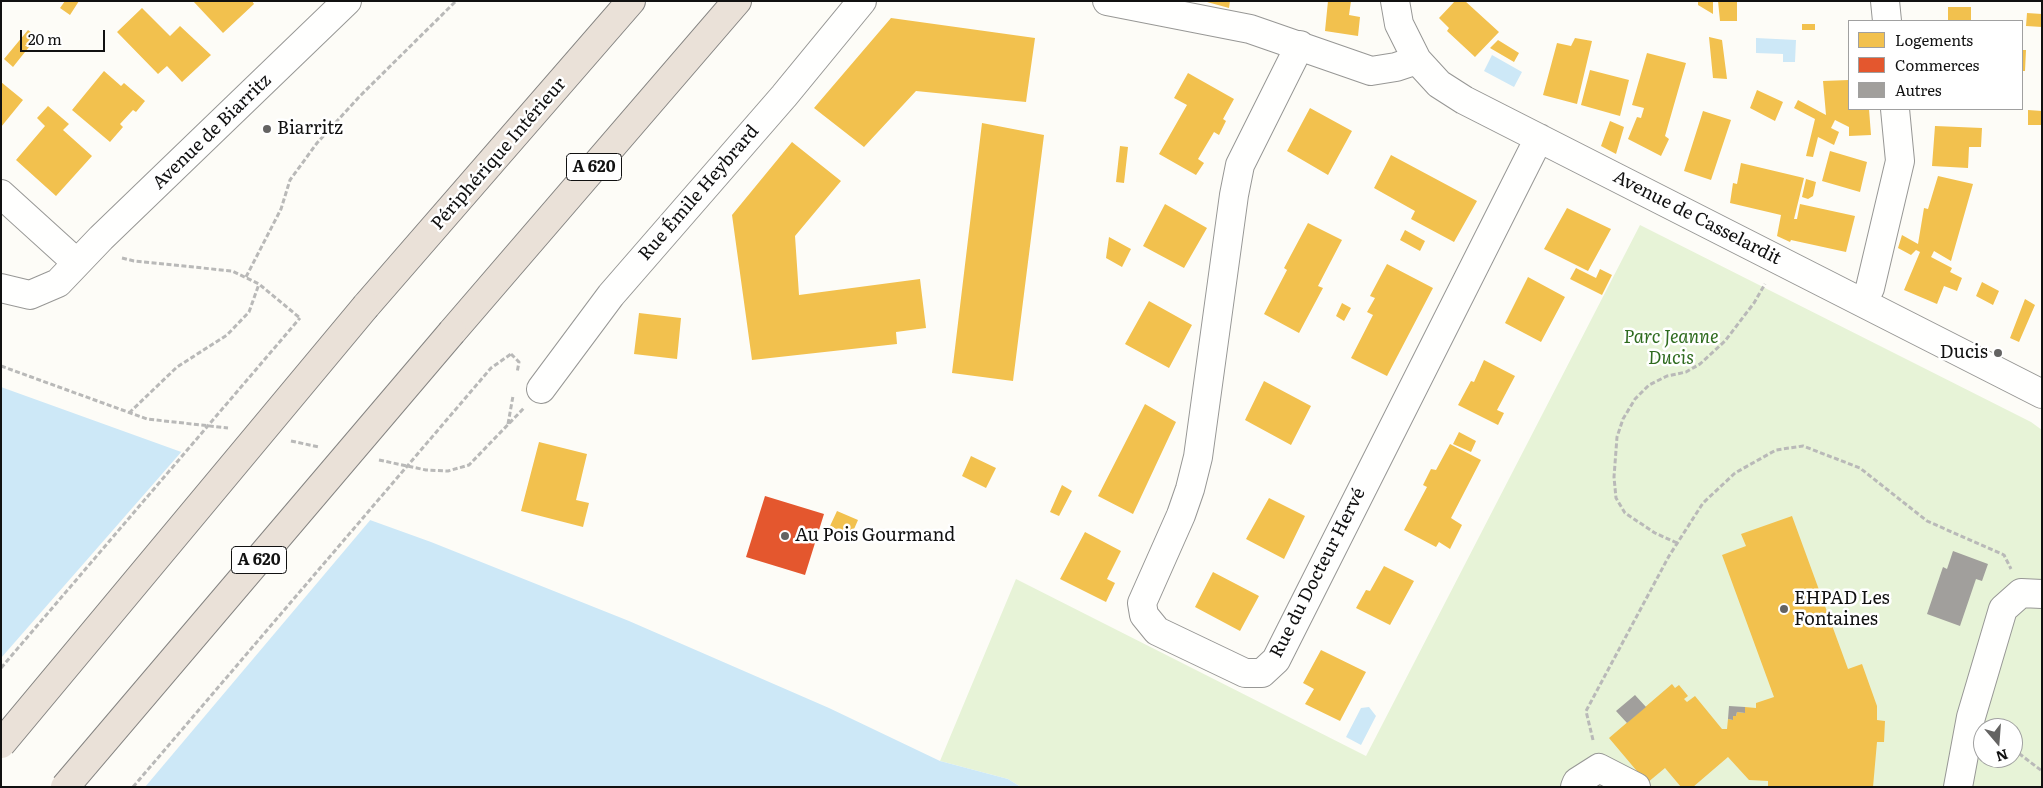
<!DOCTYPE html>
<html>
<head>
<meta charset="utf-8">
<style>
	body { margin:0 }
	#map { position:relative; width:2043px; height:788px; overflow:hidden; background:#fdfcf7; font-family:Literata,serif }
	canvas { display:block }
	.frame { position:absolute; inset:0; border:2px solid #111; pointer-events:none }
	.legend { position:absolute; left:1848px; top:20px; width:175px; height:90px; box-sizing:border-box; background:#fff; border:1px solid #a0a0a0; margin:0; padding:6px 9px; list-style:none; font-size:15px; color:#111 }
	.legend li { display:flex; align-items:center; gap:10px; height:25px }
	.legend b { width:25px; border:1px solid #a0a0a0 }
	.north { position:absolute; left:1973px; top:718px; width:50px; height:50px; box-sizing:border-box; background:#fff; border:1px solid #a0a0a0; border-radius:50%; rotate:162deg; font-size:14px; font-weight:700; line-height:20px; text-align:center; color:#111 }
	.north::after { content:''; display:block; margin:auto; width:18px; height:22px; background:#646362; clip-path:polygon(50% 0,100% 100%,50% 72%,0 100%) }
	.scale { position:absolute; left:20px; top:30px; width:85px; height:22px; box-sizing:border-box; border:2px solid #111; border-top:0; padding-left:6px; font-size:15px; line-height:18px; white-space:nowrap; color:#111; -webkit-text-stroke:4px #fff; paint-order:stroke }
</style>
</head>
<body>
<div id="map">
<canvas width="2043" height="788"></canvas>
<div class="frame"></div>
<ul class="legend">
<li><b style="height:14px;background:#f2c14e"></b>Logements</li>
<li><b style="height:14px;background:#e4572e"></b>Commerces</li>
<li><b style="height:14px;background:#a19f9c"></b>Autres</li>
</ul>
<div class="north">N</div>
<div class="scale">20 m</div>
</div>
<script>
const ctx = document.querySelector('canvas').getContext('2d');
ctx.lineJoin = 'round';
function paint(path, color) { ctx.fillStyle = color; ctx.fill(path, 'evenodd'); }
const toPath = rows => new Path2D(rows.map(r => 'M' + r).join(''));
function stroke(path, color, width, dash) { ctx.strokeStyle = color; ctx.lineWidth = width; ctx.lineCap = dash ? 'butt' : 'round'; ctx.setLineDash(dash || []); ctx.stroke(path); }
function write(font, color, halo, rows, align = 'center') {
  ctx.font = font + ' Literata,serif'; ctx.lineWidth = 5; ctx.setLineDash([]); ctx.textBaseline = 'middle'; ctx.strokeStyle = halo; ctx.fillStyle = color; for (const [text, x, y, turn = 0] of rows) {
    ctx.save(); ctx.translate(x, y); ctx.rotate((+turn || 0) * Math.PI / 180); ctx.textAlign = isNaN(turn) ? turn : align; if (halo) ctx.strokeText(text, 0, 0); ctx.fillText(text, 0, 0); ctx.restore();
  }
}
const green = toPath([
	[1640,225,2031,422,2042,430,2042,787,1021,787,1008,779,940,761,1016,579,1366,756],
	[1983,728,2013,728,2013,758,1983,758]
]);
const water = toPath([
	[1756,38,1796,40,1795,62,1783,62,1783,54,1756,53],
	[1492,55,1522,72,1514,87,1484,71],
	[1,387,431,542,629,621,829,708,940,761,1008,779,1021,787,1,787],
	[1369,707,1376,716,1361,745,1346,737,1361,708]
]);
const pier = toPath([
	[183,450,372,518,145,787,1,787,1,658]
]);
const homes = toPath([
	[65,1,79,1,70,15,60,8],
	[193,1,252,1,254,4,223,33],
	[1207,1,1230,1,1229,8,1207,2],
	[1328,1,1351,1,1349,15,1360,17,1358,36,1325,31],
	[1455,1,1465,1,1499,32,1475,57,1447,31,1449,28,1439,18],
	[1698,1,1713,1,1713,14,1698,5],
	[1718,1,1737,1,1737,21,1720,21],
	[1948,7,1971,7,1971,21,1948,21],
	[142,8,170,36,180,26,211,55,182,82,167,66,158,74,117,32],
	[2027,13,2042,14,2042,27,2026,26],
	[891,18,1035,38,1026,102,916,91,864,147,814,108],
	[1802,24,1815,24,1815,30,1802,30],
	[28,30,37,37,13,67,4,59],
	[1709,37,1722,40,1727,79,1713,78],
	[1575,38,1592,41,1577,104,1543,95,1557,43,1571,46],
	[1498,40,1519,53,1514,62,1490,48],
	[2022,50,2026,50,2025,71,2022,71],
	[1647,53,1686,63,1665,136,1669,139,1661,156,1628,139,1637,117,1641,118,1644,108,1632,105],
	[1590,70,1629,80,1620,116,1581,105],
	[104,71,121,86,124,83,145,101,136,112,133,110,120,124,123,127,110,142,72,110],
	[1188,73,1234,99,1223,119,1226,121,1219,135,1214,132,1198,159,1204,163,1196,175,1159,154,1187,105,1174,98],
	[1849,80,1849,109,1869,109,1871,135,1849,136,1849,127,1835,120,1831,128,1839,132,1834,145,1818,137,1813,157,1806,156,1815,119,1794,108,1798,100,1826,115,1823,81],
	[1,82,23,100,1,127],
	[1757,90,1783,102,1775,121,1750,108],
	[48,106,69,124,63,130,92,156,56,196,16,160,45,126,37,118],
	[1310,108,1352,131,1328,175,1287,151],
	[2028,110,2042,111,2042,125,2028,125],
	[1703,111,1731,120,1711,180,1684,171],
	[1610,121,1624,127,1616,154,1601,146],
	[982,123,1044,135,1013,381,952,373],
	[1935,126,1982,128,1981,147,1969,147,1968,168,1932,166],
	[792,142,841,181,795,236,799,295,920,279,926,328,896,332,897,344,752,360,732,215],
	[1120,146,1128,147,1124,183,1116,182],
	[1830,151,1867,162,1860,192,1822,181],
	[1391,155,1477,201,1454,242,1411,219,1415,211,1374,188],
	[1741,163,1804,178,1794,219,1797,219,1800,204,1855,216,1846,252,1791,240,1790,242,1777,236,1781,215,1730,203,1733,183,1737,184],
	[1938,176,1973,184,1951,261,1934,251,1931,257,1952,268,1950,272,1962,278,1957,291,1944,286,1937,304,1904,290,1920,252,1916,250,1911,255,1898,248,1902,235,1918,244,1924,208,1928,209],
	[1806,179,1816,182,1813,196,1808,199,1802,197],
	[1165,204,1207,228,1184,268,1143,246],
	[1567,208,1611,229,1588,271,1544,249],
	[1308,223,1342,240,1318,286,1323,288,1299,333,1264,314,1287,270,1284,268],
	[1405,230,1425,241,1420,251,1400,240],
	[1109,237,1131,249,1122,267,1106,258],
	[1387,264,1433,288,1387,376,1351,358,1373,315,1367,312,1375,298,1370,296],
	[1576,268,1596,278,1600,269,1612,275,1602,295,1570,279],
	[1528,277,1565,297,1541,342,1505,323],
	[1982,282,1999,291,1993,305,1976,296],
	[2025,299,2035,305,2019,342,2010,338],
	[1149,301,1192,325,1169,368,1125,344],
	[1342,303,1351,308,1344,321,1336,316],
	[639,313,681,318,677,359,634,354],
	[1484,360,1515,376,1497,410,1504,413,1498,425,1458,405,1471,381,1474,382],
	[1264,381,1311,406,1291,445,1245,420],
	[1145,404,1176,422,1133,514,1098,496],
	[1459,432,1476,441,1471,452,1453,444],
	[539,442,587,454,576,500,589,503,583,527,521,511],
	[1450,444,1481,460,1451,518,1462,525,1450,549,1439,542,1436,547,1404,530,1427,487,1423,485,1431,469,1436,470],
	[971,456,996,468,986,488,962,476],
	[1062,485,1072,491,1059,516,1050,512],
	[1269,498,1305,516,1284,559,1246,539],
	[837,511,858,520,851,536,830,526],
	[1792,516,1848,669,1862,664,1877,706,1877,720,1885,721,1884,742,1877,742,1873,787,1768,787,1768,781,1749,780,1728,757,1693,787,1681,787,1665,768,1647,783,1609,738,1672,684,1675,688,1679,685,1688,696,1684,699,1687,702,1695,696,1722,729,1727,729,1728,719,1733,720,1733,716,1736,716,1737,712,1745,713,1745,707,1756,708,1756,703,1774,697,1722,555,1746,546,1741,534],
	[1085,532,1121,551,1107,579,1115,583,1106,602,1060,579],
	[1384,566,1414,581,1390,625,1356,608,1366,590,1370,591],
	[1213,572,1259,596,1240,631,1195,607],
	[1321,650,1366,672,1340,721,1305,704,1314,689,1303,683]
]);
const shops = toPath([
	[765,496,824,514,805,575,746,557]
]);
const building = toPath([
	[1953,551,1988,564,1982,581,1976,579,1960,626,1927,614,1943,567,1947,569],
	[1635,695,1646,707,1627,723,1616,711],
	[1729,706,1745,707,1745,713,1737,712,1736,716,1733,716,1733,720,1728,719]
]);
const path = toPath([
	[122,258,134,261,232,271,259,284,300,318],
	[246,277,281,209,290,180,317,143,359,97,456,1],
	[511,354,519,362,517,373],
	[1,366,147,419,228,428],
	[129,413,177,367,227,335,249,312,259,284],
	[508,424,513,396],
	[291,441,319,447],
	[379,460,426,470,448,471,469,465,524,408],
	[1677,543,1655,533,1625,513,1616,498,1614,477,1617,437,1623,419,1635,399,1649,385,1667,376,1686,372,1700,364,1725,341,1754,303,1765,284],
	[1593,740,1586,711,1669,556,1703,503,1735,473,1776,450,1803,446,1860,468,1927,521,2004,555,2011,569],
	[2013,749,2042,771]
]);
const minor = toPath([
	[1107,1,1250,29,1371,71,1396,67,1417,60],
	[1395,1,1399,24,1417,60,1439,84,1464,100,2042,394],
	[1885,1,1887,21],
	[1300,45,1240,165,1234,195,1198,457,1190,489,1181,515,1142,603,1144,615,1157,631,1245,673,1262,673,1276,660,1539,138],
	[1,194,77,263],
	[1,288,30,295,58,283,101,238,347,1],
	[1863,302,1870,288,1900,161,1895,109],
	[541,389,611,295,784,96,862,1],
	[1575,787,1577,782,1599,768,1636,787],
	[1958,787,1971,717,2003,609,2021,593,2042,594]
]);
const highway = toPath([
	[366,306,631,1],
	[452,332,737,1]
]);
const pathBridge = toPath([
	[1,668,300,318],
	[133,787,491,368,511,354]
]);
const highwayBridge = toPath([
	[1,744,366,306],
	[65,787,452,332]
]);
const markers = [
	[267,129,5,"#646362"],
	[1998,353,5,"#646362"],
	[785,536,5,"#646362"],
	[1784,609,5,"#646362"]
];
const shields = [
	[594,167,55],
	[259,560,55]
];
const shieldNames = [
	["A 620",594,167],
	["A 620",259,560]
];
const poiNames = [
	["Biarritz",277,129],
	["Ducis",1988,353,"right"],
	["Au Pois Gourmand",795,536],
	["EHPAD Les",1794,599],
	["Fontaines",1794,620]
];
const streetNames = [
	["Avenue de Biarritz",212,132,-44],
	["Périphérique Intérieur",499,154,-49],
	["Rue Émile Heybrard",699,193,-49],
	["Avenue de Casselardit",1697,218,27],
	["Rue du Docteur Hervé",1318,573,-63]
];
const parkNames = [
	["Parc Jeanne",1671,338],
	["Ducis",1671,359]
];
paint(green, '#e7f3d7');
paint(water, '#cde8f7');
paint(pier, '#fdfcf7');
paint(homes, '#f2c14e');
paint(shops, '#e4572e');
paint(building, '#a19f9c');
stroke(minor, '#979795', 30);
stroke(highway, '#858482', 30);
stroke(path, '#b9b9b8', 3, [5, 2.5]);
stroke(minor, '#fffffe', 28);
stroke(highway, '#eae1d8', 28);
stroke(highwayBridge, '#858482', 30, []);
stroke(pathBridge, '#b9b9b8', 3, [5, 2.5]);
stroke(highwayBridge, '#eae1d8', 28);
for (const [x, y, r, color] of markers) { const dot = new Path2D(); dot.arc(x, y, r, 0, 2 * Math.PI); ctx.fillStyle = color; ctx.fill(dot); stroke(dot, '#fff', 2); }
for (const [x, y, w] of shields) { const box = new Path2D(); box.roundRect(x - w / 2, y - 13.5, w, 27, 4); ctx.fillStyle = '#fff'; ctx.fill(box); stroke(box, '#111', 1); }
write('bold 16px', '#111', null, shieldNames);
write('18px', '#111', '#fff', poiNames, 'left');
write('18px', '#111', '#fff', streetNames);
write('italic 18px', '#2f6b1f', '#fff', parkNames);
</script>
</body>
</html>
